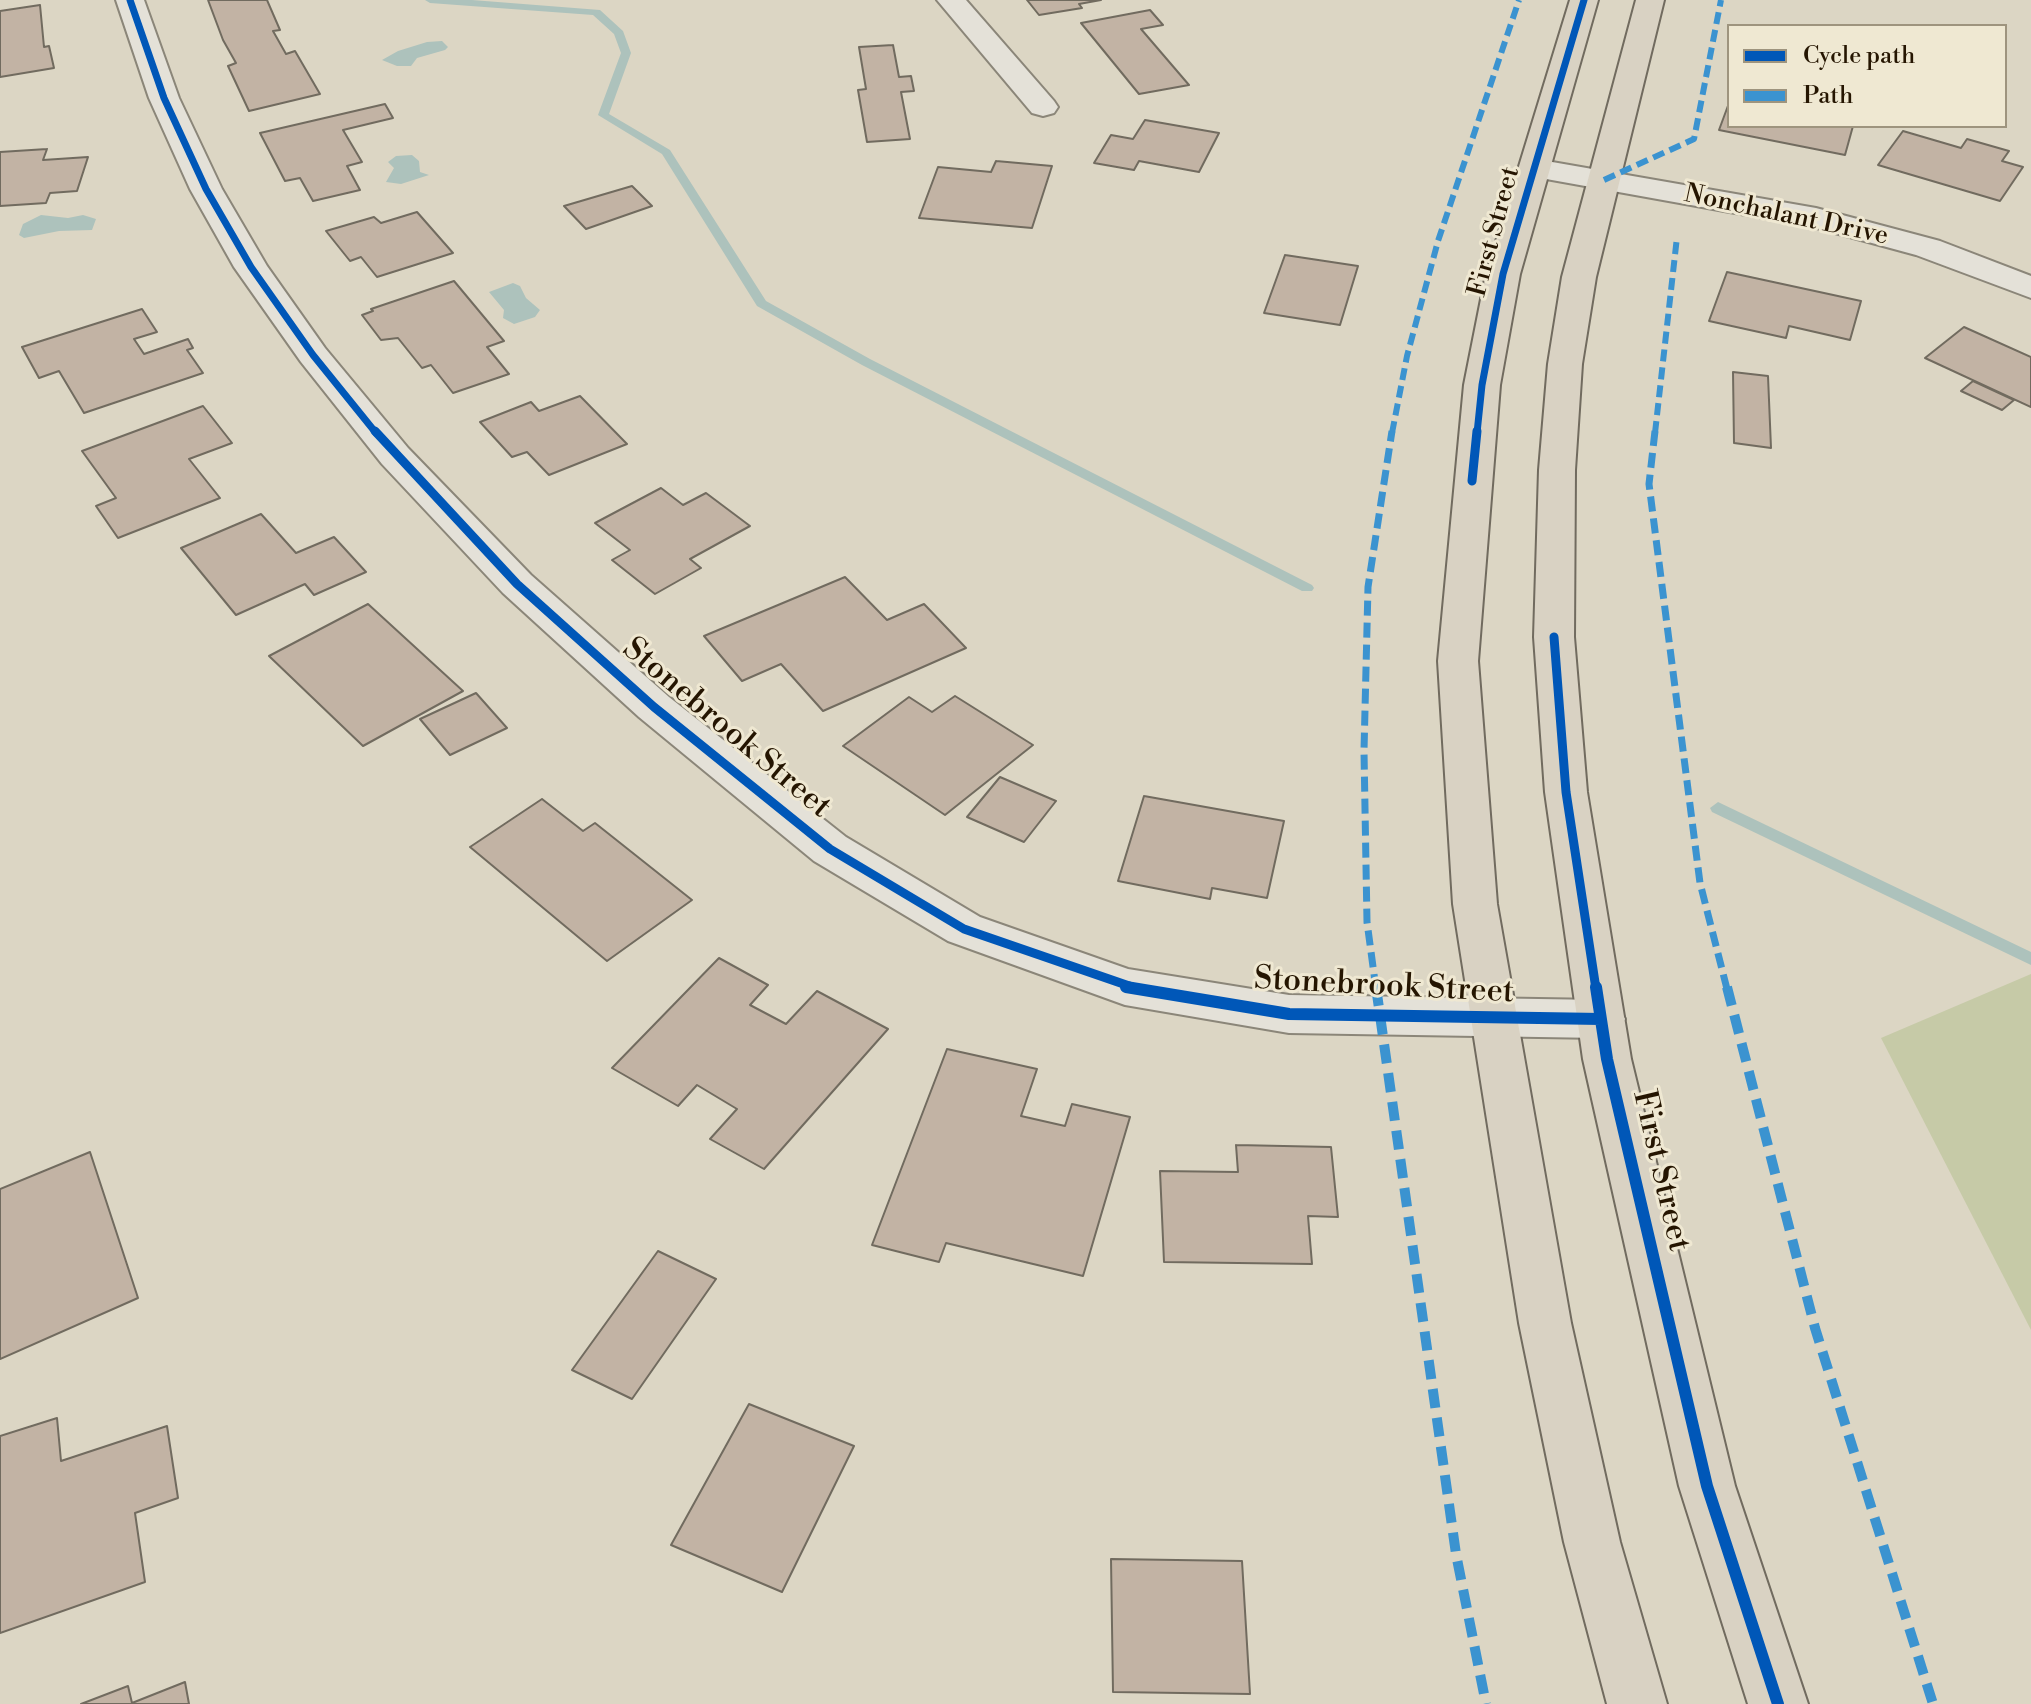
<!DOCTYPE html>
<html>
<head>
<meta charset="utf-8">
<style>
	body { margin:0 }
	#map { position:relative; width:2031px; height:1704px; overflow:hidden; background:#dcd6c4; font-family:"Libre Bodoni",serif }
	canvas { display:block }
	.legend { position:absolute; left:1727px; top:24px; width:280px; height:104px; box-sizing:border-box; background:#efe8d2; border:2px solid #9e947e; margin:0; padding:10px 14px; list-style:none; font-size:24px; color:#251501 }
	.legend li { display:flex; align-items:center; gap:16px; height:40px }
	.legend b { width:40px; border:2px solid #9e947e }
</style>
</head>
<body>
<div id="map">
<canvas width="2031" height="1704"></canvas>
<ul class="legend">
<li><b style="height:10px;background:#0057b8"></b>Cycle path</li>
<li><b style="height:10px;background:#3b93d0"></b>Path</li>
</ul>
</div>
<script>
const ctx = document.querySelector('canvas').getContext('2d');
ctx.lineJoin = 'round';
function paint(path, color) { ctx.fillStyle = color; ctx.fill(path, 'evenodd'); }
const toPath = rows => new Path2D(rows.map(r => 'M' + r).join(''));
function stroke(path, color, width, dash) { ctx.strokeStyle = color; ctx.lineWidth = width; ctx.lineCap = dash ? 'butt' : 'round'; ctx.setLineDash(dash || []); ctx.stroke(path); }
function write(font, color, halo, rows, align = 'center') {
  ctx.font = font + ' "Libre Bodoni",serif'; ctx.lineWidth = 6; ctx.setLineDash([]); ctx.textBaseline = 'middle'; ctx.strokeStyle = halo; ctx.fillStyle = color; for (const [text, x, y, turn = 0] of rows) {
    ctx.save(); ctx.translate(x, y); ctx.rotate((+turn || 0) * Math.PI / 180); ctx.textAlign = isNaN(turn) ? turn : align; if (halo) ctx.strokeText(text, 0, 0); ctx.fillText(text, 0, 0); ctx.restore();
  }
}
const green = toPath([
	[2031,974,2031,1330,1881,1038]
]);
const water = toPath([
	[442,41,448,47,445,50,417,58,411,66,397,66,382,60,398,51,427,42],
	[412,155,419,161,420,172,429,175,401,184,386,182,394,168,388,162,396,156],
	[41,215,68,218,83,215,96,219,92,230,59,231,24,238,19,235,23,224],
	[513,283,520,286,526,298,540,310,535,317,514,324,503,318,504,310,489,292]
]);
const stream = toPath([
	[425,0,472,0,600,10,623,31,631,53,609,114,670,150,766,301,870,359,1312,585,1314,588,1312,591,1302,591,862,365,757,306,662,154,598,115,621,53,614,34,593,15,430,3,425,0],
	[1718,802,2031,952,2031,965,1712,812,1710,808,1718,802]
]);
const building = toPath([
	[208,0,267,0,280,30,273,31,286,54,295,51,320,94,249,111,228,66,236,63,223,40,208,0],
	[1027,0,1101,0,1079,4,1082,8,1039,15,1027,0],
	[40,5,44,47,49,46,54,68,0,77,0,11,40,5],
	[1150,10,1163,25,1141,29,1189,85,1139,94,1081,23,1150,10],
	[893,45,899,77,911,76,914,91,901,92,910,139,867,142,858,90,866,89,859,47,893,45],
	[1729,103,1729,126,1853,126,1845,155,1719,130,1729,103],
	[385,104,393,118,343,130,362,162,347,166,360,190,313,201,300,178,285,181,260,133,385,104],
	[1145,120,1219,133,1199,172,1139,161,1134,170,1094,163,1111,135,1133,139,1145,120],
	[1903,131,1961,148,1967,139,2009,151,2002,161,2023,167,2000,201,1878,165,1903,131],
	[47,149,43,160,88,157,77,191,50,193,46,203,0,206,0,152,47,149],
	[996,161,1052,166,1032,228,919,218,938,167,991,172,996,161],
	[632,186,652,206,586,229,564,206,632,186],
	[417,212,453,253,377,277,361,257,350,261,326,231,374,217,381,223,417,212],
	[1285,255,1358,266,1340,325,1264,313,1285,255],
	[1727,272,1861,301,1850,340,1789,326,1786,338,1709,321,1727,272],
	[454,281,504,341,487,347,509,374,453,393,431,365,422,368,398,338,381,340,362,315,373,311,371,309,454,281],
	[142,309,157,332,134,339,144,354,188,339,193,348,187,350,203,373,84,413,59,371,39,378,22,347,142,309],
	[1964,327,2031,357,2031,407,1925,358,1964,327],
	[1733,372,1768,376,1771,448,1734,443,1733,372],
	[1973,381,2014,400,2002,410,1961,391,1973,381],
	[580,396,627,444,549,475,527,452,512,457,480,422,531,402,539,411,580,396],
	[203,406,232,443,189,459,220,498,118,538,96,506,116,498,82,451,203,406],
	[661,488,683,505,706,493,750,526,690,559,701,568,655,594,612,560,630,550,595,523,661,488],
	[261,514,296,553,334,537,366,572,314,595,305,584,236,615,181,548,261,514],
	[845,577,887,620,924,604,966,648,823,711,781,664,742,681,704,636,845,577],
	[368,604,463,691,363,746,269,656,368,604],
	[476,693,507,728,450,755,420,719,476,693],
	[955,696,1033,745,945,815,843,746,909,697,932,712,955,696],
	[1000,777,1056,801,1024,842,967,817,1000,777],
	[1144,796,1284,821,1267,898,1212,888,1210,899,1118,881,1144,796],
	[542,799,583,831,595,823,692,900,607,961,470,847,542,799],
	[719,958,768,985,750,1005,786,1024,817,991,888,1029,764,1169,710,1139,737,1109,697,1085,678,1106,612,1068,719,958],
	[947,1049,1037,1069,1021,1116,1065,1126,1072,1104,1130,1117,1083,1276,946,1243,939,1262,872,1245,947,1049],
	[1236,1145,1331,1147,1338,1217,1308,1216,1312,1264,1164,1262,1160,1171,1238,1172,1236,1145],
	[90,1152,138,1298,0,1359,0,1189,90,1152],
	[658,1251,716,1279,632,1399,572,1370,658,1251],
	[749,1404,854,1446,782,1592,671,1545,749,1404],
	[57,1418,61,1461,167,1426,178,1498,135,1513,145,1582,0,1633,0,1436,57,1418],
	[1111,1559,1242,1561,1250,1694,1113,1692,1111,1559],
	[185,1682,189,1704,81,1704,128,1686,132,1703,185,1682]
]);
const minor = toPath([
	[116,0,144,0,179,98,222,189,267,266,325,348,408,448,531,575,669,697,846,837,980,917,1128,969,1289,995,1601,1000,1618,1006,1625,1019,1618,1032,1601,1038,1289,1033,1125,1005,948,941,814,861,639,717,503,593,382,464,301,362,234,267,190,189,149,98,116,0],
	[937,0,966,0,1054,101,1058,107,1054,113,1043,116,1032,113,937,0],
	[1535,159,1816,208,1940,241,2031,276,2031,298,1916,255,1813,227,1524,175,1519,168,1524,161,1535,159]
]);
const major = toPath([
	[1570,0,1598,0,1520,274,1500,385,1478,661,1497,904,1571,1323,1620,1542,1667,1704,1607,1704,1564,1542,1519,1323,1453,904,1438,661,1464,385,1486,274,1570,0],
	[1636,0,1664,0,1596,277,1582,364,1575,470,1574,637,1587,792,1631,1059,1735,1486,1808,1704,1748,1704,1679,1486,1583,1059,1545,792,1534,637,1539,470,1548,364,1562,277,1636,0]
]);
const quietFar2 = toPath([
	[1604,180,1694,139,1721,0],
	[1392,433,1407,356,1438,241,1519,0],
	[1655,433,1677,237]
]);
const quietFar1 = toPath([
	[1655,431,1649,484,1700,883,1727,989],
	[1376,989,1367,922,1364,751,1368,587,1392,431]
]);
const quiet = toPath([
	[1376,987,1456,1554,1486,1704],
	[1727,987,1815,1328,1933,1704]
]);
const cyclewayFar2 = toPath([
	[130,0,164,98,206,189,251,267,313,355,376,433],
	[1477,433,1482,385,1503,274,1584,0]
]);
const cyclewayFar1 = toPath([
	[375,431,517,584,654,707,830,849,964,929,1138,989],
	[1472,481,1477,431],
	[1554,637,1566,792,1596,989]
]);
const cycleway = toPath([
	[1126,987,1289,1014,1601,1019],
	[1596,987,1607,1059,1707,1486,1778,1704]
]);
const farStreetnames = [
	["Nonchalant Drive",1786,216,12],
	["First Street",1495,232,-75]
];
const streetNames = [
	["Stonebrook Street",726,729,40],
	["Stonebrook Street",1384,987,3],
	["First Street",1660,1171,77]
];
paint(green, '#c6caa7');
paint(water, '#adc2bc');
paint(stream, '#adc2bc');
paint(building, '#c2b3a4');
stroke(building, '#716b5f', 2);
stroke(minor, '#8b8679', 4);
stroke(major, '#716b5f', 4);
paint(minor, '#e4e1d8');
paint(major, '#d9d2c3');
stroke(quietFar2, '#3b93d0', 6, [12, 6]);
stroke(quietFar1, '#3b93d0', 7, [15, 7]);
stroke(quiet, '#3b93d0', 10, [19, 10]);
stroke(cyclewayFar2, '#0057b8', 7);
stroke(cyclewayFar1, '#0057b8', 9);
stroke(cycleway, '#0057b8', 12);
write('26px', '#251501', '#efe8d2', farStreetnames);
write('32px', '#251501', '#efe8d2', streetNames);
</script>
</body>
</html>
